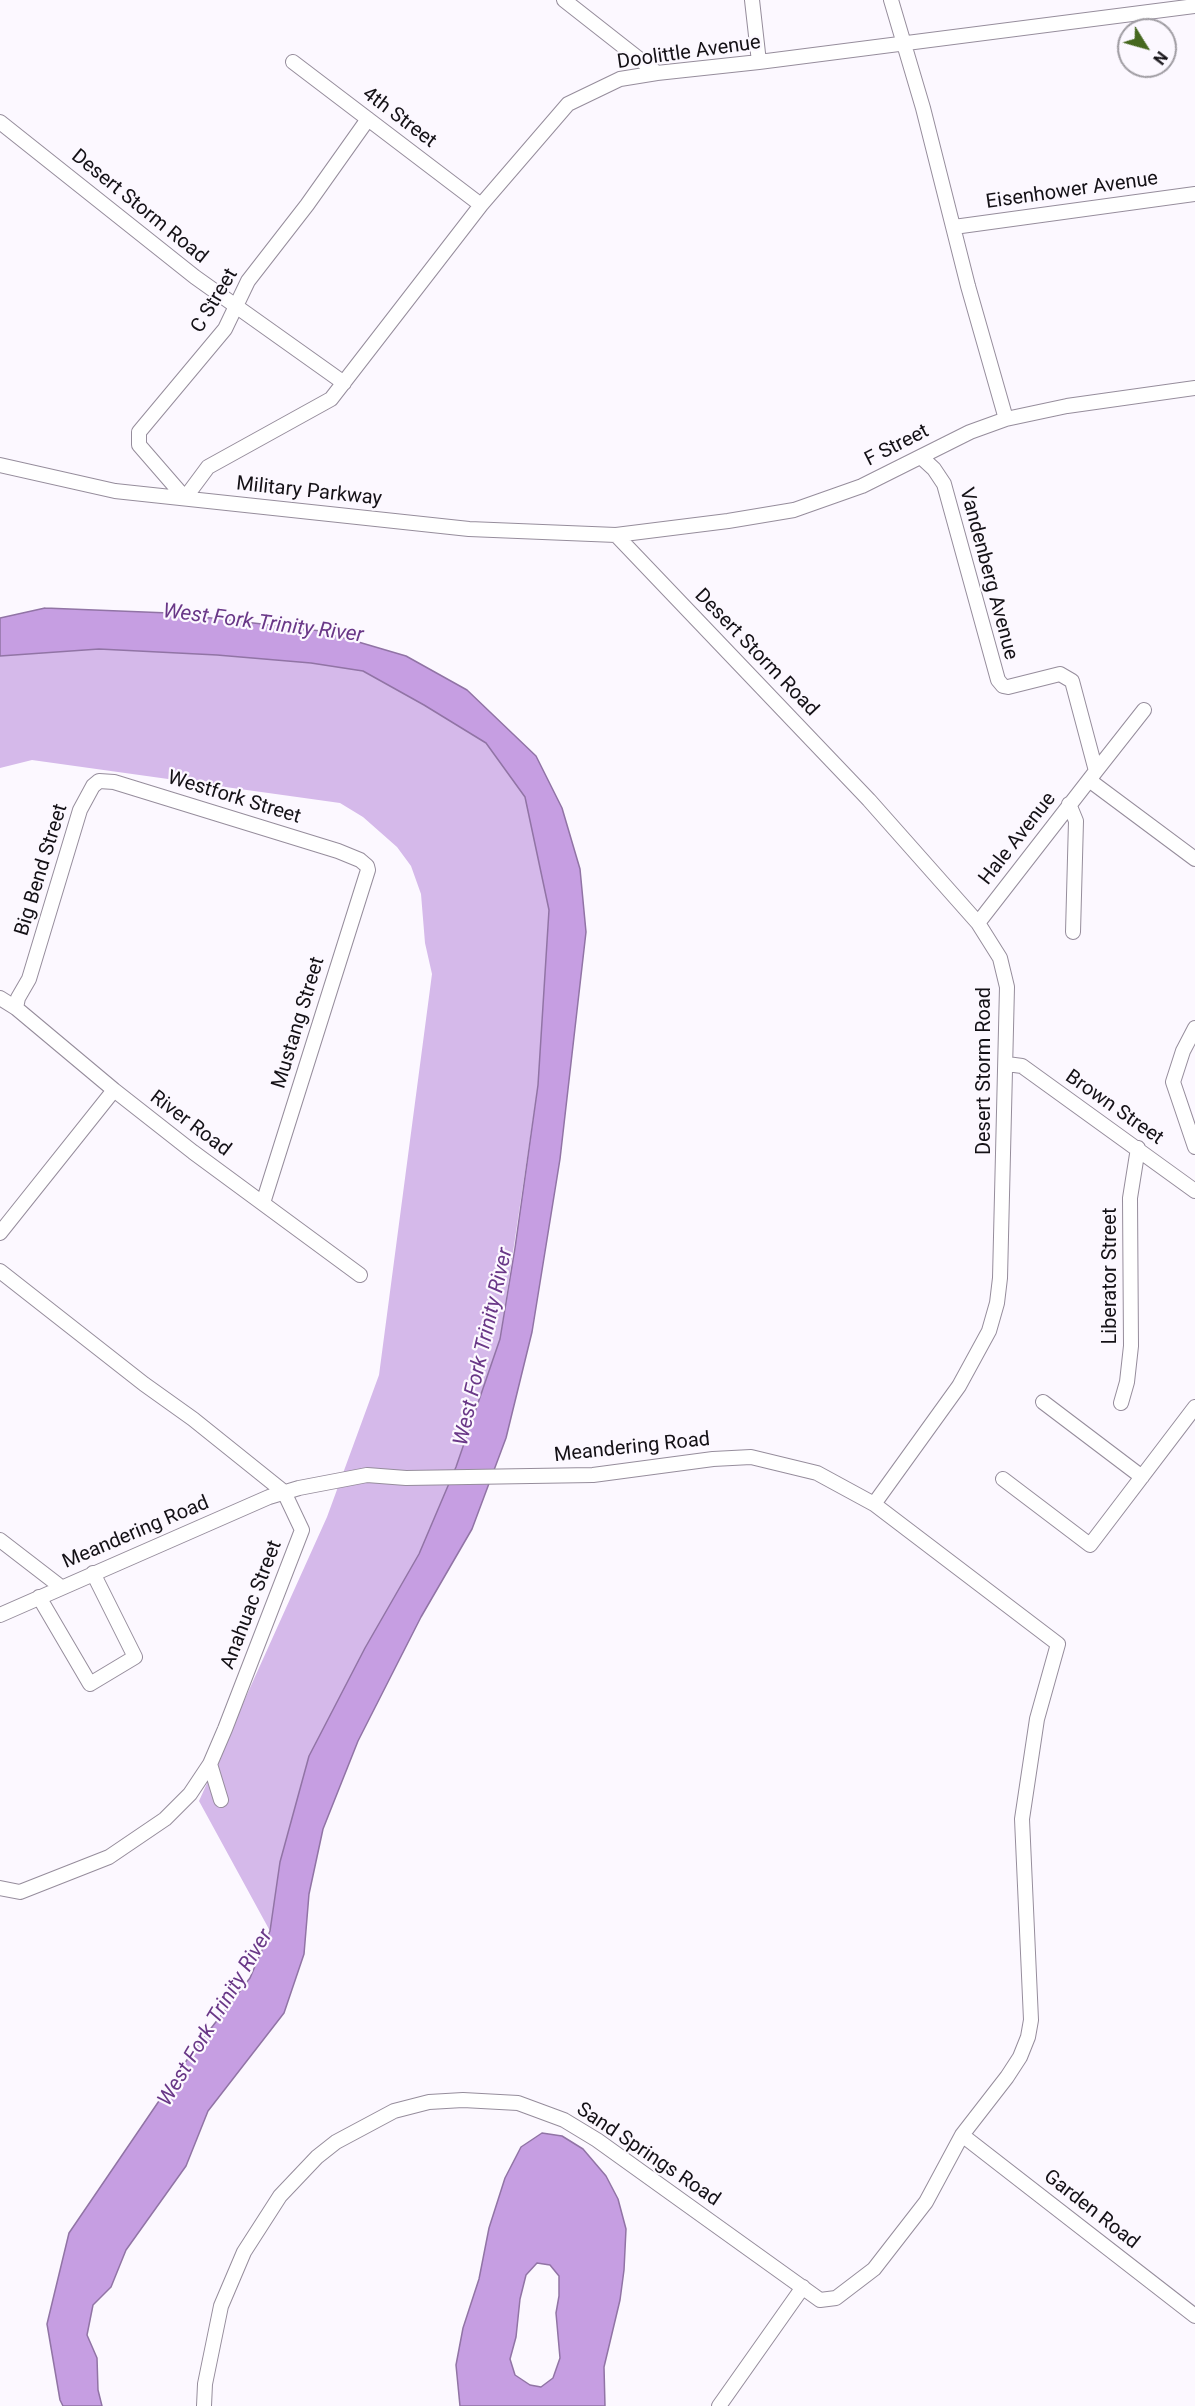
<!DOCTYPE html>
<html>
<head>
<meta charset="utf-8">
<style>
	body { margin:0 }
	#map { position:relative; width:1195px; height:2406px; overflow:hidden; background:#fcf8ff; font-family:Roboto,sans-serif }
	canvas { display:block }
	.north { position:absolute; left:1117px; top:18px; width:60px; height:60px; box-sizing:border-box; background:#fcf8ff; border:2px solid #9f9ca2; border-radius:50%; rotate:127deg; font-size:16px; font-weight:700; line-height:24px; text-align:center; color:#141116 }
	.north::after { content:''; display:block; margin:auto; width:21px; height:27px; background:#46681f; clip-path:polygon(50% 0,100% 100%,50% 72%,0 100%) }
</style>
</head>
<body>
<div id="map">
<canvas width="1195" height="2406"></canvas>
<div class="north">N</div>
</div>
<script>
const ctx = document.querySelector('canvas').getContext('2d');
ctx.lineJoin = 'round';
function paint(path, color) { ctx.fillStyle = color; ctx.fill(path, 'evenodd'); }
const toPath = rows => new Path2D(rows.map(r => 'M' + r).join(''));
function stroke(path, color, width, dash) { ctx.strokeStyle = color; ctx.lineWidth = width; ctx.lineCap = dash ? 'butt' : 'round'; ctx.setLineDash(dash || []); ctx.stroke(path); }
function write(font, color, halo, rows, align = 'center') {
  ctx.font = font + ' Roboto,sans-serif'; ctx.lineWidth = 4.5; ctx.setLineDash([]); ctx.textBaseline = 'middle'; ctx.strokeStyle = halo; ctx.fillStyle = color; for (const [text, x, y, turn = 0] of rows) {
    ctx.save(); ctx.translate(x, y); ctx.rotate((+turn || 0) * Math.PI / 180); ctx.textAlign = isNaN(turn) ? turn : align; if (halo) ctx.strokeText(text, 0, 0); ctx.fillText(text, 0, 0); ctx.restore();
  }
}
const green = toPath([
	[99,649,217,655,311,663,363,671,424,705,486,743,525,797,549,910,538,1085,500,1339,448,1490,419,1554,365,1648,309,1756,280,1862,270,1931,199,1801,327,1517,379,1375,432,974,425,943,421,894,411,866,397,847,363,817,340,803,32,760,0,768,0,656]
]);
const water = toPath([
	[45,608,169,613,321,631,406,656,467,690,536,756,562,808,580,869,586,932,560,1159,532,1332,506,1438,472,1529,421,1617,358,1741,323,1829,309,1894,304,1954,284,2013,208,2111,186,2166,126,2250,111,2287,93,2305,87,2335,97,2358,98,2390,102,2406,63,2406,60,2400,47,2324,69,2233,191,2054,250,1978,270,1931,280,1862,309,1756,365,1648,419,1554,456,1467,500,1339,515,1248,538,1085,549,910,525,797,486,743,424,705,363,671,311,663,217,655,99,649,0,656,0,618,45,608],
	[542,2133,562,2136,583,2149,606,2176,618,2199,626,2229,624,2270,620,2300,604,2367,605,2406,460,2406,456,2365,463,2328,479,2279,489,2228,505,2178,521,2147,542,2133],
	[537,2263,550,2265,559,2276,559,2296,556,2313,560,2358,553,2378,541,2387,530,2385,515,2375,510,2359,516,2337,520,2299,526,2275,537,2263]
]);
const minor = toPath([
	[564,0,657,73],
	[752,0,759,62],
	[891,0,923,108,968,286,1006,419],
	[293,62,481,205],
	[368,119,307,205,248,281,225,329,139,432,139,445,185,498,208,467,331,399,481,205,568,104,620,79,657,73,759,62,1195,6],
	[0,122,195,277,344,383],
	[954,227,1195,194],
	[921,457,934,469,944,484,998,680,1003,686,1008,687,1060,674,1072,681,1096,771,978,923],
	[0,465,115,491,469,529,616,535,728,521,794,510,862,486,970,432,1006,419,1067,406,1195,388],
	[616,535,869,800,978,923,1000,958,1007,987,1000,1278,997,1303,989,1331,959,1386,874,1504],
	[1096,771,1144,710],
	[1089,780,1195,859],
	[1069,804,1076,821,1073,932],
	[0,998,16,1008,114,1090,193,1152,360,1275],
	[16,1008,18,998,29,979,80,810,93,786,99,781,114,782,338,851,360,860,367,866,368,870,263,1203],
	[1195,1028,1183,1051,1173,1082,1195,1147],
	[1007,1064,1022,1066,1195,1191],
	[0,1233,114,1090],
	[0,1271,144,1384,193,1419,284,1492,302,1530,225,1729,210,1764,190,1794,165,1819,109,1857,20,1892,0,1888],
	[1043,1402,1142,1477],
	[1121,1403,1127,1382,1131,1346,1130,1198,1138,1148],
	[1003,1479,1090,1545,1195,1407],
	[0,1540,61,1587],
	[39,1597,90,1684,135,1657,93,1573],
	[0,1615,269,1497,299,1488,367,1475,406,1478,593,1475,713,1459,751,1457,817,1473,874,1504,1058,1644,1037,1719,1022,1819,1031,2020,1028,2037,1020,2057,1007,2077,962,2135,926,2202,874,2269,836,2298,820,2300,597,2140,564,2120,518,2103,463,2100,429,2102,394,2111,336,2142,317,2157,280,2196,244,2252,221,2306,205,2384,204,2406],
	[210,1764,221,1800],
	[962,2135,1195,2316],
	[719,2406,803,2287]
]);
const streetNames = [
	["Doolittle Avenue",689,53,-8],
	["4th Street",399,118,37],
	["Eisenhower Avenue",1072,191,-8],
	["Desert Storm Road",139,207,39],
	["C Street",215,301,-59],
	["F Street",897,446,-27],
	["Military Parkway",309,492,6],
	["Vandenberg Avenue",988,574,75],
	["Desert Storm Road",756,653,46],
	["Westfork Street",234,798,17],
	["Hale Avenue",1018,839,-52],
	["Big Bend Street",42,870,-73],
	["Mustang Street",299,1023,-73],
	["Desert Storm Road",985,1071,-90],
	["Brown Street",1114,1108,35],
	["River Road",190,1124,37],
	["Liberator Street",1111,1276,-90],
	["Meandering Road",632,1448,-6],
	["Meandering Road",136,1533,-23],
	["Anahuac Street",252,1605,-69],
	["Sand Springs Road",648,2155,34],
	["Garden Road",1091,2210,38]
];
const waterNames = [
	["West Fork Trinity River",263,624,7],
	["West Fork Trinity River",484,1347,-77],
	["West Fork Trinity River",216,2018,-59]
];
paint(green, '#d5b9ea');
paint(water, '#c69ee2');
stroke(water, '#9174a5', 1.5);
stroke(minor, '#968d9c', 16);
stroke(minor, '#fff', 14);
write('20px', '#141116', '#fcf8ff', streetNames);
write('italic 21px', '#693787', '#fcf8ff', waterNames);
</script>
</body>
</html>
